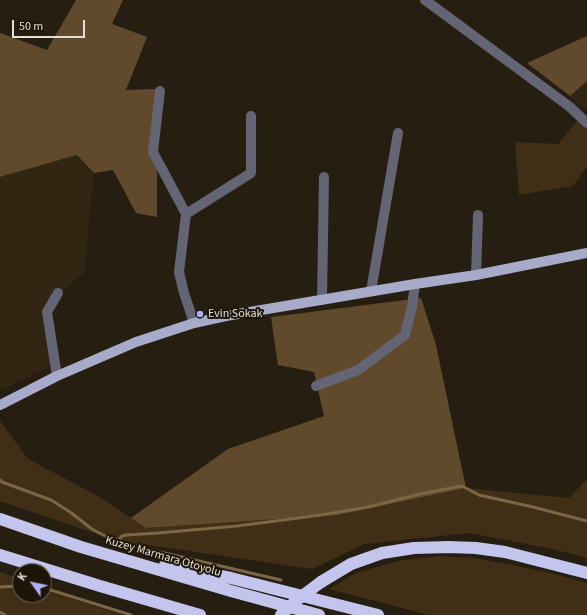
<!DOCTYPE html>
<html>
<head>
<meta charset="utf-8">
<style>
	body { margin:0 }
	#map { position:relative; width:587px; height:615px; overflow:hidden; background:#271e12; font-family:"Source Sans 3",sans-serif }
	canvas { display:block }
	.north { position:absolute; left:12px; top:563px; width:40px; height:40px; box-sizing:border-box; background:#1e1509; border:1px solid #6d655b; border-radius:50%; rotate:303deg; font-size:11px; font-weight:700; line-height:16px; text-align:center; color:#e4ded6 }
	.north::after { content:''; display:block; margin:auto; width:14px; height:18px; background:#adaffb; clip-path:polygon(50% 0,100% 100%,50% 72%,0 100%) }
	.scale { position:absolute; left:12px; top:20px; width:73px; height:18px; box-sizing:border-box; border:2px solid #e4ded6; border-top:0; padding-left:5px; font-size:12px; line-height:14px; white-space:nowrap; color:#e4ded6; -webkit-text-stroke:3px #1e1509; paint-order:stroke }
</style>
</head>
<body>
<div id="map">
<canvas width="587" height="615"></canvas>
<div class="north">K</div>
<div class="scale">50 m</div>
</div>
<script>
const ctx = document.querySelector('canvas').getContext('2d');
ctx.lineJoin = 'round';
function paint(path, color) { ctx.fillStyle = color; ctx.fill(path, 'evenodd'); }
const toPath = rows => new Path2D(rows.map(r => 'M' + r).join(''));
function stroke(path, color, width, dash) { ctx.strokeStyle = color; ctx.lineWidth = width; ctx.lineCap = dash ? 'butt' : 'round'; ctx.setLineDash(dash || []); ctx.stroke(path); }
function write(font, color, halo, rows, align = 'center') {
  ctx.font = font + ' "Source Sans 3",sans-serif'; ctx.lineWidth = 4; ctx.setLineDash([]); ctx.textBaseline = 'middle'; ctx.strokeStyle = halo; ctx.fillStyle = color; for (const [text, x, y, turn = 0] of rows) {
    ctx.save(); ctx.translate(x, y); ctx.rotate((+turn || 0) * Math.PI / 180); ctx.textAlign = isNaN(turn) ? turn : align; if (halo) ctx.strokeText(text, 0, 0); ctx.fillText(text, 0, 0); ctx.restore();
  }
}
const built = toPath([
	[587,81,587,111,570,96],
	[77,155,94,173,84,273,46,305,53,365,0,391,0,177]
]);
const green = toPath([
	[577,121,587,130,587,166,573,186,519,195,515,142,558,144],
	[0,421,28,459,100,497,146,528,338,515,466,488,569,498,587,479,587,558,553,549,469,533,365,544,312,569,114,540,0,501],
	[440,556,474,558,513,565,555,574,587,583,587,615,429,615,329,589,356,573,370,569,403,560],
	[0,572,20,579,20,595,44,595,44,590,123,615,0,615]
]);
const forest = toPath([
	[76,0,123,0,112,24,147,37,126,90,157,89,157,217,136,213,113,170,94,173,77,155,0,177,0,33,47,50],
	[587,36,587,81,570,96,527,63],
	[421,298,436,345,466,488,338,515,146,528,131,518,228,449,324,416,314,372,278,365,271,317]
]);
const stream = toPath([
	[0,480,2,482,51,500,70,512,92,529,107,537,143,548,281,580],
	[118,541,122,536,126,535,158,533,237,526,321,515,368,507,420,494,462,486,479,495,533,507,587,521],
	[0,587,20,586],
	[44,588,131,615],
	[0,612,5,615]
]);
const minor = toPath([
	[425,0,570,107,587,123],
	[160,91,153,152,186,214,179,272,184,293,194,323],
	[186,214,251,173,251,116],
	[476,275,478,215],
	[371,291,398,133],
	[322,300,324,177],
	[57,376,47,312,58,293],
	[316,386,358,370,405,335,412,307,415,284]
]);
const major = toPath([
	[0,405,57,376,136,342,194,323,226,316,415,284,476,275,587,253]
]);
const highway = toPath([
	[0,519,81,547,231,591,319,615],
	[0,555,100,586,200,615],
	[165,565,231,578,378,615],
	[321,582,351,564,382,553,414,548,449,547,476,548,505,552,587,573]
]);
const highwayBridge = toPath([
	[281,615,297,600,321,582]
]);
const markers = [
	[200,314,4,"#adaffb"]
];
const poiNames = [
	["Evin Sokak",208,314]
];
const streetNames = [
	["Kuzey Marmara Otoyolu",163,557,16]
];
paint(built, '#322613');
paint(green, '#402f16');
paint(forest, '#604a2b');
stroke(stream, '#7c6645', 3);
stroke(minor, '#636474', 10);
stroke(major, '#a8aaca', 10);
stroke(highway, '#c3c5ed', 12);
stroke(highwayBridge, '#c3c5ed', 12);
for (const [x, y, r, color] of markers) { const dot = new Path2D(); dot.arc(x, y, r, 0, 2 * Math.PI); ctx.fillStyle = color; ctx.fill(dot); stroke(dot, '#1e1509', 1.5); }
write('12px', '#e4ded6', '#1e1509', poiNames, 'left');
write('12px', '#e4ded6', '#1e1509', streetNames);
</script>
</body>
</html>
